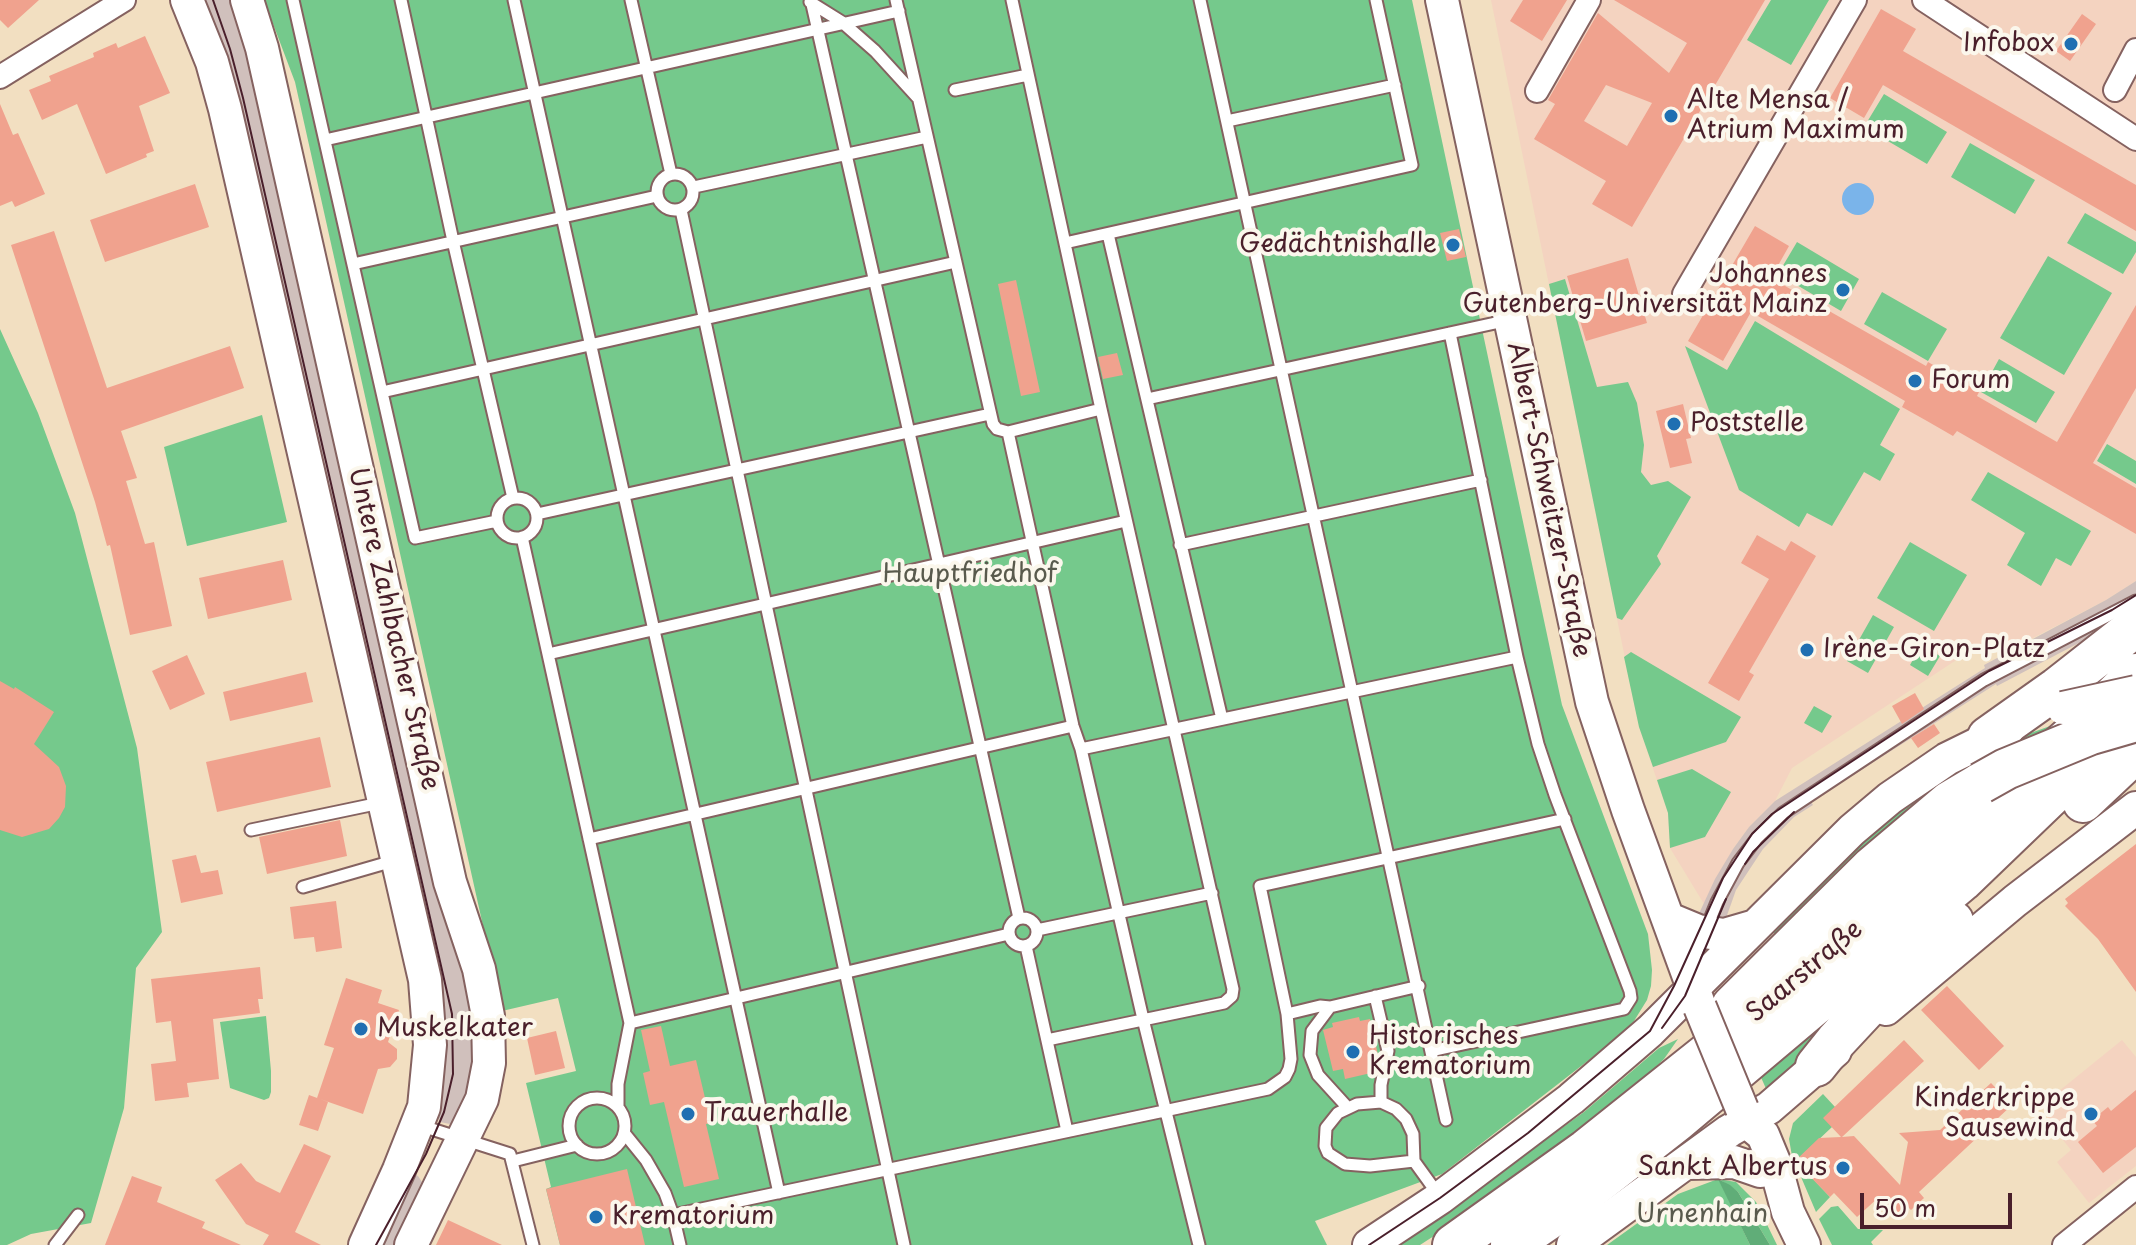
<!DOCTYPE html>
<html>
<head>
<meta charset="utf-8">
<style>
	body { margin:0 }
	#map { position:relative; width:2136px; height:1245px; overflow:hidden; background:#f2dfc1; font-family:"Playpen Sans",sans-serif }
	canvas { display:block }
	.scale { position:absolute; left:1860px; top:1193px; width:152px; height:36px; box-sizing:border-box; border:4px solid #4a1f2b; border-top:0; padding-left:10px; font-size:24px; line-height:28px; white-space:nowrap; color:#4a1f2b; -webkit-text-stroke:6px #fbf7ec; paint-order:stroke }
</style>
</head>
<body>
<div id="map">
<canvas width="2136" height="1245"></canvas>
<div class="scale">50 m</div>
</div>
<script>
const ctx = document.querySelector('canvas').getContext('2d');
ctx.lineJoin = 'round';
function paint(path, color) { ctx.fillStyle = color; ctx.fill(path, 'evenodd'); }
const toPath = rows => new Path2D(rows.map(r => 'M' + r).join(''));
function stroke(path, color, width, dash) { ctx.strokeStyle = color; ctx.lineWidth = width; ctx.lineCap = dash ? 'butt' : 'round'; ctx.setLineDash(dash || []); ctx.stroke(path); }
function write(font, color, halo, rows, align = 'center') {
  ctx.font = font + ' "Playpen Sans",sans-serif'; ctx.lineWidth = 8; ctx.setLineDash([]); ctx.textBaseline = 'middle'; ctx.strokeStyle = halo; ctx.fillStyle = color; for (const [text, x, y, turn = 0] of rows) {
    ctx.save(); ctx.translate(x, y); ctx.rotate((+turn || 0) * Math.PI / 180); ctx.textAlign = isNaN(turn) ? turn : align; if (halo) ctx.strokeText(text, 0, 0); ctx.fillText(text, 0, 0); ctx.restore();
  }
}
const built = toPath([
	[1491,0,2136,0,2136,581,2106,600,2029,640,1967,653,1792,768,1775,801,1749,827,1733,849,1704,904,1670,848,1668,813,1639,727],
	[2122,1040,2136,1057,2136,1166,2089,1203,2057,1162,2071,1150,2050,1124,2043,1104]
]);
const industrial = toPath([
	[199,0,234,0,249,40,469,988,475,1039,471,1090,456,1122,450,1124,440,1122,438,1113],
	[2136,581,2136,613,1997,686,1996,684,1811,802,1813,805,1794,817,1763,849,1736,890,1725,921,1696,920,1715,879,1733,849,1749,827,1775,801,1985,668,1984,665,2106,600],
	[412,1173,418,1176,424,1185,400,1245,371,1245]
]);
const green = toPath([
	[264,0,1412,0,1562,705,1648,934,1652,970,1651,986,1647,1000,1634,1021,1616,1039,1442,1174,1315,1221,1327,1245,560,1245,546,1189,551,1187,526,1083,576,1071,558,998,502,1011,295,82],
	[1771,0,1829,0,1791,65,1747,40],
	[1884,94,1947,132,1927,164,1864,127],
	[1970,143,2035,180,2015,214,1951,177],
	[2085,213,2136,242,2136,252,2123,274,2067,243],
	[1797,242,1859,279,1841,311,1778,274],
	[2048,256,2112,293,2064,375,2000,338],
	[1565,279,1597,387,1628,382,1637,403,1644,445,1641,472,1651,485,1668,481,1691,497,1657,556,1661,564,1622,620,1617,618,1549,284],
	[1882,292,1947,329,1928,361,1864,324],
	[1755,321,1900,409,1880,445,1895,454,1880,481,1864,472,1832,526,1807,513,1799,527,1739,490,1685,346,1727,370],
	[0,329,38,413,75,513,137,748,162,932,136,968,124,1108,91,1223,31,1234,7,1245,0,1245],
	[1999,359,2055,392,2036,423,1981,392],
	[262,415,287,522,187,546,164,447],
	[2107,444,2136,461,2136,484,2097,461],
	[1988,472,2091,531,2071,566,2056,558,2041,586,2007,565,2025,533,1971,500],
	[1910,542,1967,575,1934,631,1877,598],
	[1873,615,1894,627,1868,673,1847,661],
	[1921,645,1940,656,1928,676,1910,665],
	[1631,652,1741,717,1726,742,1653,767,1639,727,1624,657],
	[1814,706,1832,716,1822,733,1804,723],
	[2053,725,2054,727,1776,935,1769,928,1824,872,1921,790,2025,735],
	[1692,769,1731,792,1705,837,1670,848,1668,813,1657,780],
	[1905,956,1768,1093,1759,1073],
	[266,1016,271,1071,271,1092,269,1098,264,1100,230,1088,220,1022],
	[1678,1039,1664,1059,1633,1089,1519,1181,1420,1245,1399,1245,1584,1112,1659,1048],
	[1823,1094,1848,1121,1832,1127,1796,1161,1830,1197,1816,1212,1792,1156,1789,1139,1793,1123],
	[1718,1179,1736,1182,1756,1202,1777,1245,1770,1245,1738,1192,1719,1179,1750,1245,1607,1245,1678,1194],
	[1838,1206,1858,1229,1883,1230,1871,1242,1873,1245,1832,1245,1819,1219,1831,1207]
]);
const forest = toPath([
	[1718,1179,1730,1185,1738,1192,1770,1245,1750,1245]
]);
const water = toPath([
	'1842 199a16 16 0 1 1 32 0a16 16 0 1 1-32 0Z'
]);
const building = toPath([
	[0,0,39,0,8,28,0,20],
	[1523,0,1567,0,1542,41,1510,21],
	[1614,0,1765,0,1632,227,1592,204,1606,181,1534,139,1555,104,1548,100,1598,13,1669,73,1687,43],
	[1606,85,1652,103,1627,146,1584,121],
	[1881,9,1916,29,1903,51,2136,185,2136,231,1883,85,1864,118,1830,98],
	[2082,14,2096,24,2070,61,2056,51],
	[145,36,170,93,139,106,154,151,146,154,147,157,106,174,77,104,42,120,29,90,51,81,49,76,94,57,93,53,116,43,118,48],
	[0,104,13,135,18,133,45,194,15,207,12,201,0,206],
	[195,184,209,227,105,262,90,220],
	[1755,226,1789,246,1771,278,1926,366,1928,362,1954,377,1979,392,1977,396,2057,442,2136,305,2136,388,2093,463,2136,488,2136,534,1957,431,1953,436,1927,421,1902,407,1905,401,1751,312,1723,361,1688,341],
	[1459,229,1466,257,1447,261,1440,233],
	[54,231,107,388,230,346,244,388,121,431,137,478,126,481,145,544,154,542,172,626,130,635,110,545,107,546,95,502,11,245],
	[1628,258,1647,323,1586,341,1567,276],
	[1016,280,1040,392,1021,396,998,284],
	[1117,353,1123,375,1103,379,1098,357],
	[1683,404,1691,438,1686,439,1692,463,1670,468,1656,411],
	[1757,535,1785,551,1791,541,1816,556,1749,672,1754,675,1739,701,1708,683,1769,579,1741,563],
	[283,560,292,600,208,619,199,578],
	[187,655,205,694,170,710,152,671],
	[306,672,313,702,230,721,223,692],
	[0,681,14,689,15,687,54,712,34,744,59,767,66,786,65,807,59,818,49,829,22,837,0,830],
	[1915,693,1924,709,1902,724,1892,706],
	[1934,724,1940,733,1918,748,1911,738],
	[320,737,331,787,217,812,206,762],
	[340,820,347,856,267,874,259,837],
	[2136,844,2136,992,2098,939,2065,906,2068,903,2065,899],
	[196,855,201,873,218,870,223,894,181,903,172,860],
	[336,901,342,948,316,952,314,937,294,939,290,907],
	[260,967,263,999,258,999,260,1013,213,1019,219,1079,187,1083,189,1097,155,1101,151,1064,176,1061,171,1021,156,1023,151,979],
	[346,978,382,990,378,1003,399,1010,388,1042,397,1049,397,1059,390,1067,378,1069,363,1114,317,1098,334,1048,324,1045],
	[1947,986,2004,1046,1979,1070,1921,1010],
	[1359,1017,1360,1021,1370,1019,1378,1055,1377,1061,1369,1063,1371,1073,1345,1079,1343,1069,1333,1071,1323,1030,1333,1027,1332,1023],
	[661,1026,670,1066,696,1060,711,1123,706,1124,719,1179,684,1187,664,1102,650,1105,643,1073,650,1071,641,1030],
	[556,1031,565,1068,535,1075,527,1038],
	[1904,1040,1924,1061,1842,1137,1854,1136,1900,1185,1908,1142,1899,1133,1940,1130,1991,1083,2012,1105,1919,1192,1924,1198,1911,1210,1906,1205,1894,1216,1894,1213,1879,1197,1857,1217,1834,1193,1830,1197,1795,1161,1819,1138,1841,1137,1823,1118],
	[2136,1090,2136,1147,2103,1173,2078,1142,2097,1126,2092,1120,2108,1107,2111,1111],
	[309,1095,328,1102,318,1131,299,1125],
	[304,1144,331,1156,295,1232,321,1245,263,1245,269,1235,246,1224,215,1180,241,1163,256,1181,280,1193],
	[627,1169,645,1245,560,1245,546,1189],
	[132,1176,162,1187,157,1202,205,1222,202,1228,241,1245,105,1245],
	[448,1220,502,1245,436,1245]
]);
const lane = toPath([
	[293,0,415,538,497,521],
	[401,0,453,241,513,498],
	[514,0,779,1193],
	[631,0,671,174],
	[811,0,1019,918],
	[896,0,993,424,997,429,1008,432,1073,726,1081,749,1143,1019,1199,1245],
	[1012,0,1101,409,1233,989,1232,996,1224,1003,1047,1040],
	[1200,0,1446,1120],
	[810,2,842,22,875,51,917,97],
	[955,90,1028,75],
	[1227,121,1395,85],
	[325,140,899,11],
	'657 192a18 18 0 1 1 36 0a18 18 0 1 1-36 0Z',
	[694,187,927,137],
	[681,210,904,1245],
	[1108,234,1222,719],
	[1065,243,1412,165,1376,0],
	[353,264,657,196],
	[382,392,956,262],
	[1147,399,1509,320],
	[1008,432,1101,409],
	'497 518a20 20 0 1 1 40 0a20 20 0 1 1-40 0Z',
	[537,514,990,414],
	[522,537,630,1023,618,1084,618,1106],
	[1180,545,1481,480],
	[548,654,1126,521],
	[1081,749,1517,657],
	[251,830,380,803],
	[589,839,1073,726],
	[303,887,393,861],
	'1009 932a14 14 0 1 1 28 0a14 14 0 1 1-28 0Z',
	[1037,930,1212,893],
	[1026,946,1067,1131],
	[1691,966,1717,902,1738,863,1757,838,1783,813,1984,680,2136,601],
	[1419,986,1330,1007,1320,1006,1287,1014,1260,886,1565,819],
	[1375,996,1388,1051,1381,1085,1381,1102],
	[1330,1007,1312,1031,1310,1055,1318,1075,1348,1108],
	[630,1023,1009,934],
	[1431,1051,1624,1009,1631,998,1630,991,1555,795,1538,744,1517,657,1450,333],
	'569 1126a28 28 0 1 1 56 0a28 28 0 1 1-56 0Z',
	[419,1125,510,1154,533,1245],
	[625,1134,646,1160,665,1193,673,1215,680,1245],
	[513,1161,577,1145],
	[1414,1161,1370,1166,1345,1164,1328,1153,1325,1146,1326,1128,1338,1113,1357,1104,1381,1102,1396,1109,1406,1119,1413,1134,1414,1161,1440,1197],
	[673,1215,1268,1089,1285,1077,1289,1069,1291,1059,1287,1014],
	[55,1245,78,1215]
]);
const street = toPath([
	[1924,0,2136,139],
	[0,77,124,0],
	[2115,90,2136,50],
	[1537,91,1589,0],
	[1684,294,1855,0],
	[2064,1245,2136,1187]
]);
const secondary = toPath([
	[187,0,212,62,225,109,425,980,430,1045,424,1107,399,1170,365,1245],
	[247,0,262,48,450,882,479,969,488,1016,489,1063,482,1099,411,1245],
	[1442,0,1592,702,1628,810,1700,1007],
	[1669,919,1698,931,1724,935,1755,926],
	[1886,1009,2015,901,2136,808],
	[1746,1121,1763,1135,1775,1164,1788,1212,1804,1245],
	[1687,1163,1734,1162,1760,1171],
	[1369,1245,1440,1198,1571,1099,1650,1031,1852,830,1890,798,1947,759,2008,729],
	[1573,1245,1729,1131,1769,1108,1835,1051]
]);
const highway = toPath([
	[1988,737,2057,688,2136,626],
	[2083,802,2136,752],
	[1732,1006,1872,867,1949,802,1981,783],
	[1816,1066,1836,1041,1919,952,1953,921],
	[1453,1245,1586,1150,1788,989,2089,720,2136,674],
	[1511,1245,1572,1203,1677,1121,1962,881,2133,717]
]);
const tram = toPath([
	[213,0,230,49,243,98,452,1014,453,1074,444,1112,426,1154,376,1245],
	[1745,864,1753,852,1794,812],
	[1662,1028,1685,996,1726,899],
	[1369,1245,1440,1198,1528,1133,1650,1031,1674,986,1723,878,1752,834,1772,814,1989,671,2112,610,2136,595]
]);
const secondaryBridge = toPath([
	[2063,708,2136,692],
	[1700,1007,1742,1109]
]);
const highwayBridge = toPath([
	[1981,783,2006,769,2091,734,2136,721]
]);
const markers = [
	[2071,44,8,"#1f6fb2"],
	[1671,116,8,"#1f6fb2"],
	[1453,245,8,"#1f6fb2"],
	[1843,290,8,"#1f6fb2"],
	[1915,381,8,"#1f6fb2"],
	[1674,424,8,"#1f6fb2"],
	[1807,650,8,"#1f6fb2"],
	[361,1029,8,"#1f6fb2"],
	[1353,1052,8,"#1f6fb2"],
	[688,1114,8,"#1f6fb2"],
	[2091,1114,8,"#1f6fb2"],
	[1843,1168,8,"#1f6fb2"],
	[596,1217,8,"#1f6fb2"]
];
const poiNames = [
	["Infobox",2055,44,"right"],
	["Alte Mensa /",1687,101],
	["Atrium Maximum",1687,131],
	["Gedächtnishalle",1437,245,"right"],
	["Johannes",1827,275,"right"],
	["Gutenberg-Universität Mainz",1827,305,"right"],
	["Forum",1931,381],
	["Poststelle",1690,424],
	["Irène-Giron-Platz",1823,650],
	["Muskelkater",377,1029],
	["Historisches",1369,1037],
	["Krematorium",1369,1067],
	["Kinderkrippe",2075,1099,"right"],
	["Sausewind",2075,1129,"right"],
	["Trauerhalle",704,1114],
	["Sankt Albertus",1827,1168,"right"],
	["Krematorium",612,1217]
];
const streetNames = [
	["Albert-Schweitzer-Straße",1548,500,78],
	["Untere Zahlbacher Straße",393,629,77],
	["Saarstraße",1805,972,-40]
];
const parkNames = [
	["Hauptfriedhof",970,575],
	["Urnenhain",1702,1215]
];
paint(built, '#f4d3c0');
paint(industrial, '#d0c0bc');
paint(green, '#75c98c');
paint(forest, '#60ad78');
paint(water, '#7ab4ea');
paint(building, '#f0a28e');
stroke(lane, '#856260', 15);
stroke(street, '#856260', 26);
stroke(secondary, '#856260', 36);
stroke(highway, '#856260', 44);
stroke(lane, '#fff', 11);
stroke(street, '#fff', 22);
stroke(secondary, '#fff', 32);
stroke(highway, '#fff', 40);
stroke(tram, '#4a1f2b', 2);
stroke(secondaryBridge, '#856260', 36, []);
stroke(highwayBridge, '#856260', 44, []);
stroke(secondaryBridge, '#fff', 32);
stroke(highwayBridge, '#fff', 40);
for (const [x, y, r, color] of markers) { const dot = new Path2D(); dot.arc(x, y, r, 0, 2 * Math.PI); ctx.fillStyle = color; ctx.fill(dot); stroke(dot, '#fbf7ec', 3); }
write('26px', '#4a1f2b', '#fbf7ec', poiNames, 'left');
write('26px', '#4a1f2b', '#fbf7ec', streetNames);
write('26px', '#595a4d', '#fbf7ec', parkNames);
</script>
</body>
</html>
